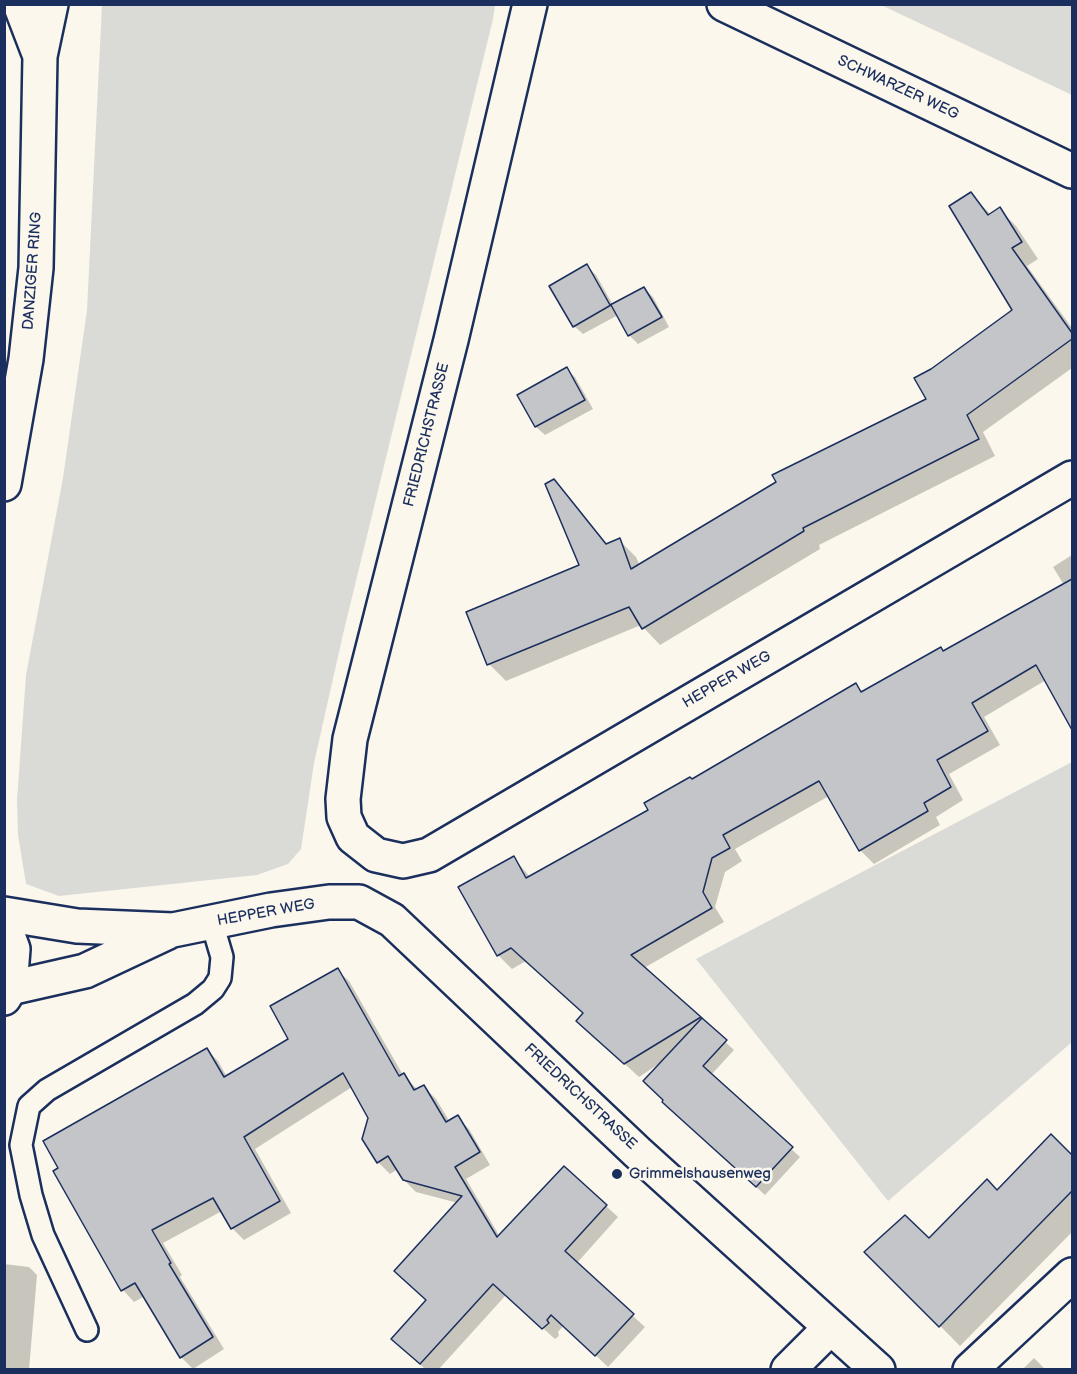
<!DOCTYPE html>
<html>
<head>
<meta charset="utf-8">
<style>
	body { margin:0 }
	#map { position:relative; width:1077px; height:1374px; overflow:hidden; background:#fbf7ec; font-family:"Balsamiq Sans",sans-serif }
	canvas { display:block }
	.frame { position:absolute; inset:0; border:6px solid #1b2f5e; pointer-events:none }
</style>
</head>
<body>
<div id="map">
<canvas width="1077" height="1374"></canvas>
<div class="frame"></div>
</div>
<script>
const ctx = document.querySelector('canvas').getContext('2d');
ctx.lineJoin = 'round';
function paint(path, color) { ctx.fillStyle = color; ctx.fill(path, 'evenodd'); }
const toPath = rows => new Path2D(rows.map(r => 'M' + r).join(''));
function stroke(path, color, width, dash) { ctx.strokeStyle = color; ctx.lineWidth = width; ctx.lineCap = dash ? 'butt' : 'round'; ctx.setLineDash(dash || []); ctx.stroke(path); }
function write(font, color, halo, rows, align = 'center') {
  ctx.font = font + ' "Balsamiq Sans",sans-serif'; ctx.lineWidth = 5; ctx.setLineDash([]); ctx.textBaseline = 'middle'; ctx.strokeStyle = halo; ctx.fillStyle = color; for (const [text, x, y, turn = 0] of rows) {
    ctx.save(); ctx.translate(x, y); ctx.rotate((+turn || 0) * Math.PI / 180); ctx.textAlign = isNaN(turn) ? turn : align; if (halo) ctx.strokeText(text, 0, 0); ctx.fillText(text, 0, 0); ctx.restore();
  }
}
const green = toPath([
	[102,5,495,5,493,19,344,630,314,763,301,849,288,864,257,875,59,896,26,884,18,835,17,800,26,675,63,478,87,310],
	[881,5,1072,5,1072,95],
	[1072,762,1072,1042,888,1201,696,959]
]);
const shadow = toPath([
	[971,194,991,215,999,209,1016,226,1038,259,1027,266,1072,328,1072,368,983,432,995,456,819,545,820,549,660,645,641,625,506,681,489,664,581,566,553,481,570,498,608,545,619,540,636,557,640,566,928,399,932,370,1014,311],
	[587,266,596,275,613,305,644,288,653,297,669,327,638,344,629,335,618,315,583,334,574,326],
	[566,369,575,377,593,409,545,435,536,427,519,395],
	[1072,555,1072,703,1067,706,1046,680,984,717,1000,745,949,774,963,800,936,817,940,825,874,864,860,850,829,796,735,849,742,861,725,872,715,907,724,922,644,968,734,1050,711,1075,800,1157,765,1195,672,1110,665,1100,660,1063,639,1077,592,1034,585,1014,526,961,512,969,498,955,460,888,514,858,530,877,650,810,692,781,856,685,863,692,940,648,944,652,1064,585,1053,567],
	[337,970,349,981,403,1075,418,1090,424,1087,436,1099,450,1122,457,1117,469,1129,490,1165,466,1179,500,1237,606,1206,618,1217,576,1264,645,1327,608,1367,564,1325,558,1332,559,1336,555,1339,506,1295,438,1370,426,1370,405,1350,428,1301,458,1203,416,1192,404,1180,398,1169,390,1174,378,1162,370,1117,352,1087,255,1149,291,1213,244,1240,232,1228,222,1211,163,1243,182,1275,180,1277,224,1349,193,1369,181,1357,145,1296,134,1302,123,1290,55,1171,207,1050,218,1061,227,1077,290,1040],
	[1051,1136,1072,1157,1072,1232,960,1346,867,1252,929,1240,998,1192],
	[4,1264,29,1267,37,1275,29,1370,4,1370],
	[1034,1358,1046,1370,1022,1370]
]);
const building = toPath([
	[971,192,988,215,1000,207,1022,242,1012,248,1072,333,1072,339,967,415,979,439,803,528,804,531,642,629,629,607,487,665,466,612,579,565,545,484,554,479,606,544,620,538,631,569,776,482,772,475,926,399,914,378,931,369,1012,310,949,206,971,192],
	[587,264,610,305,644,287,662,317,628,336,611,305,573,327,549,286,587,264],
	[567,367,585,400,535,427,517,395,567,367],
	[1072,579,1072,730,1036,665,972,703,988,731,937,760,951,787,924,803,928,811,859,851,819,781,723,835,730,848,712,858,703,892,712,908,631,955,701,1017,624,1064,576,1021,583,1013,511,948,497,956,458,887,514,856,526,878,648,810,644,803,690,777,692,779,856,683,861,692,941,647,943,651,1072,579],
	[338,968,399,1076,404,1073,414,1090,424,1085,446,1122,458,1115,480,1152,455,1167,497,1237,564,1166,607,1205,565,1251,634,1314,595,1356,551,1315,547,1320,549,1323,542,1329,493,1284,420,1364,391,1339,426,1300,394,1271,462,1196,403,1180,388,1156,377,1163,362,1139,368,1118,343,1073,244,1137,280,1201,231,1229,213,1198,152,1230,171,1263,169,1264,213,1337,180,1358,135,1283,121,1291,53,1171,58,1168,43,1141,207,1048,224,1077,288,1039,270,1006,338,968],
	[702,1018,727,1040,703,1066,793,1147,756,1187,662,1102,663,1100,643,1081,702,1018],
	[1051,1134,1072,1155,1072,1191,939,1327,864,1252,905,1215,929,1238,987,1179,997,1190,1051,1134]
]);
const lane = toPath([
	[87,1330,43,1235,31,1195,21,1145,29,1106,47,1090,195,1004,213,989,220,978,222,957,212,923]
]);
const street = toPath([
	[530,4,451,340,350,739,343,799,344,817,353,837,376,855,403,861,429,855,1072,478],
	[4,914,77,926,173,930,271,910,329,902,359,902,392,920,637,1152,878,1370],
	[10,988,85,971,168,932],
	[788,1370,830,1328],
	[970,1370,1072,1275]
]);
const secondary = toPath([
	[20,4,40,56],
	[724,4,1072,171],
	[4,484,26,359,36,268,40,56,51,4],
	[4,925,13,949,10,988,4,998]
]);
const markers = [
	[617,1174,6,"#1b2f5e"]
];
const streetNames = [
	["SCHWARZER WEG",898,88,25],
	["DANZIGER RING",33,271,-86],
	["FRIEDRICHSTRASSE",427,435,-76],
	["HEPPER WEG",727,680,-30],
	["HEPPER WEG",266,913,-10],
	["FRIEDRICHSTRASSE",580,1097,43]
];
const poiNames = [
	["Grimmelshausenweg",629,1174]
];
paint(green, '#dadad7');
paint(shadow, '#0003');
paint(building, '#c3c5c9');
stroke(building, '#1b2f5e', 1.5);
stroke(lane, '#1b2f5e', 26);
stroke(street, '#1b2f5e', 38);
stroke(secondary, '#1b2f5e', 38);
stroke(lane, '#fbf7ec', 21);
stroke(street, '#fbf7ec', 33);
stroke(secondary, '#fbf7ec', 33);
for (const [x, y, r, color] of markers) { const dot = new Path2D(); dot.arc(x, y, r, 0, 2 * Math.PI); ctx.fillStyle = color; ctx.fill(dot); stroke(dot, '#fbf7ec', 2); }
write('15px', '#1b2f5e', '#fbf7ec', streetNames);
write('15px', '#1b2f5e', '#fbf7ec', poiNames, 'left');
</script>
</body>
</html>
